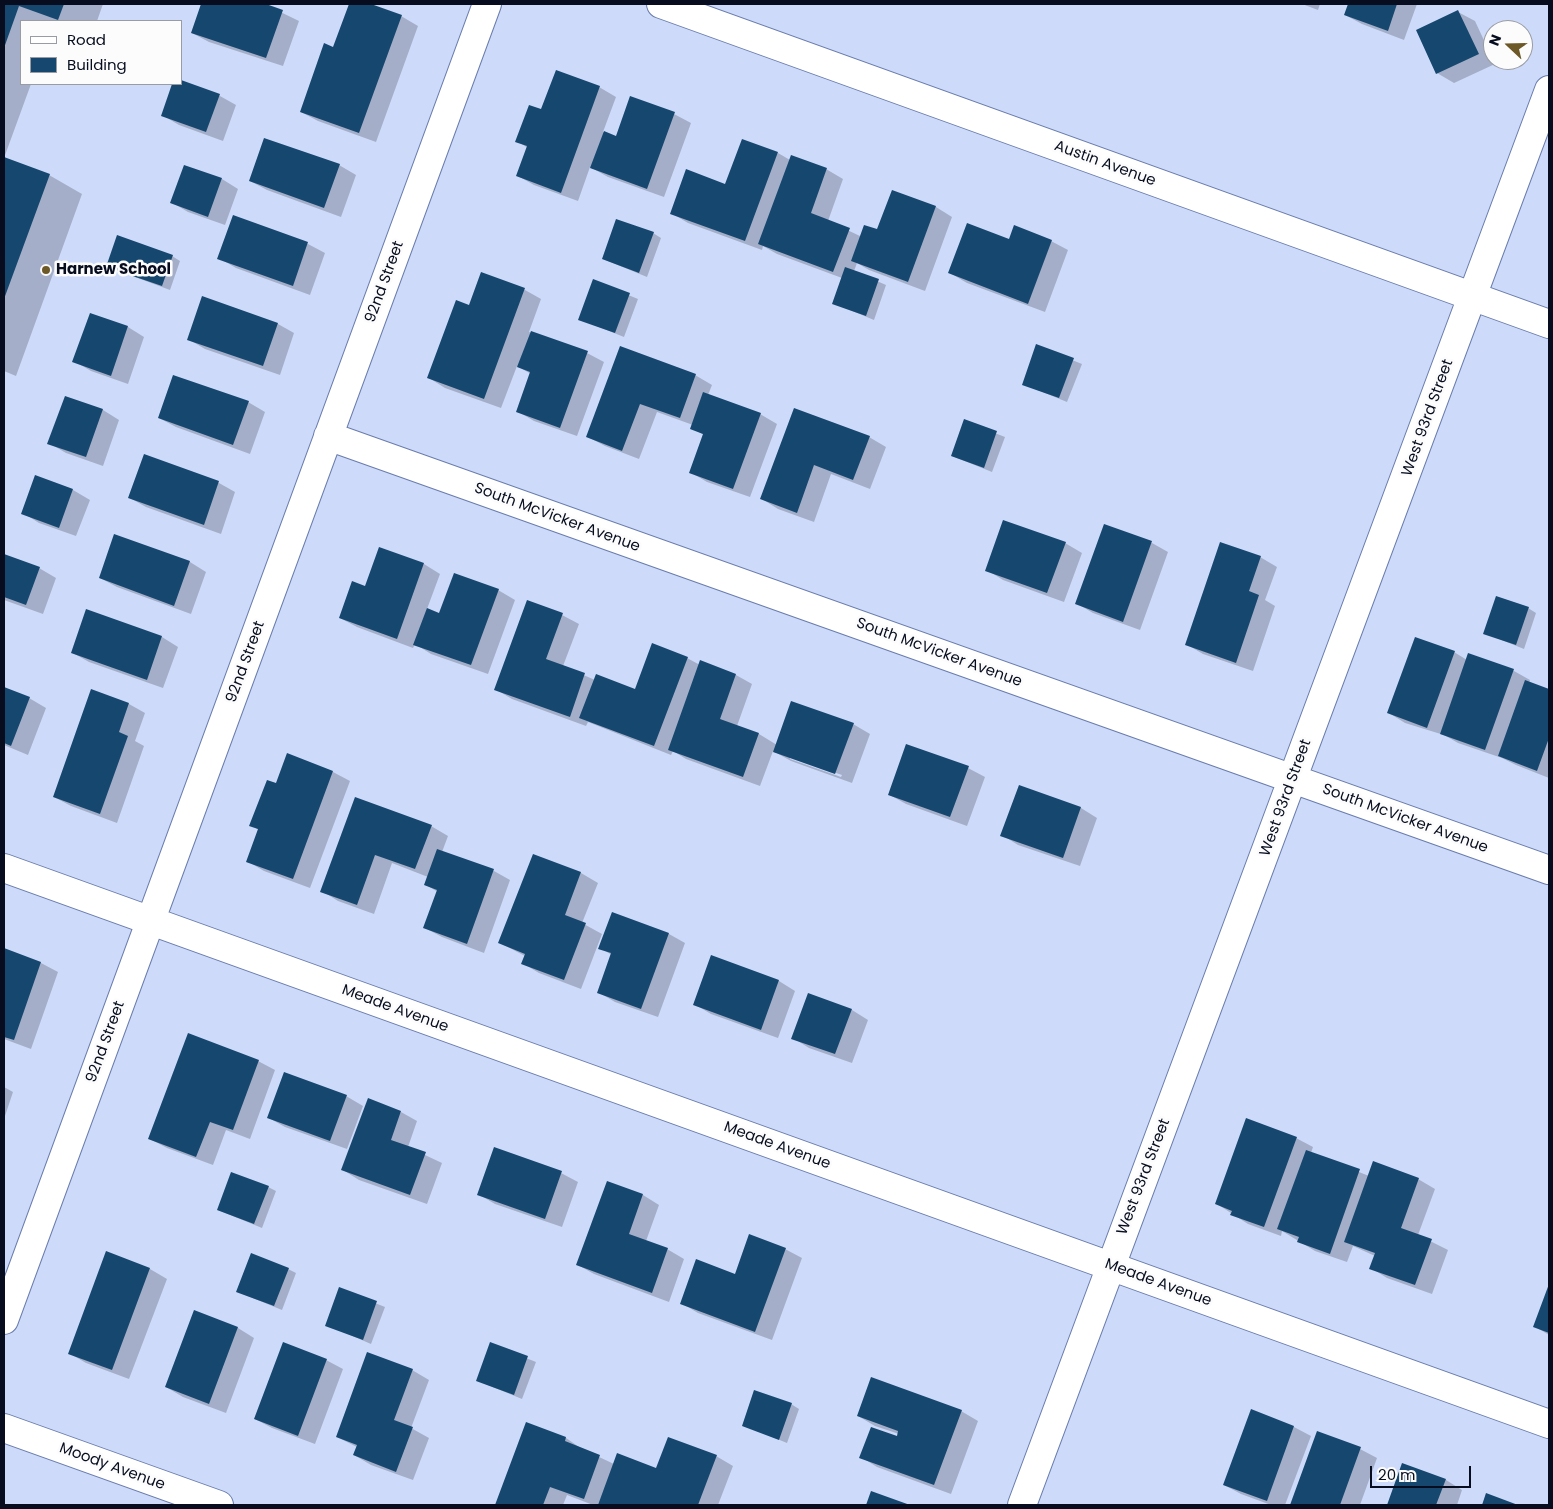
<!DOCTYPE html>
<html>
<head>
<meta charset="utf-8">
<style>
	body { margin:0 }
	#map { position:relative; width:1553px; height:1509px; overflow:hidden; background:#cddafa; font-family:Poppins,sans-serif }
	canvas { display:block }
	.frame { position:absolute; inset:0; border:5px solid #070d1f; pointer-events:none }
	.legend { position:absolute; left:20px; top:20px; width:162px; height:65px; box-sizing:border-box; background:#fbfcfb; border:1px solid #999ca3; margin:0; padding:6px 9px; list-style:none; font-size:15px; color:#070d1f }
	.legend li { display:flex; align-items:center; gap:10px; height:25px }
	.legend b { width:25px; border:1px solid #999ca3 }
	.north { position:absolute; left:1483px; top:20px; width:50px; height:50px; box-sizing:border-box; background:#fbfcfb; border:1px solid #999ca3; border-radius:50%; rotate:291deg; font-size:14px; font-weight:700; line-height:20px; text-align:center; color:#070d1f }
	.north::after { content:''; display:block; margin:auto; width:18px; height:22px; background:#6d5928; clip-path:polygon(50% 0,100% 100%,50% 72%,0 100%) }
	.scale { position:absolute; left:1370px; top:1466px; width:101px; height:22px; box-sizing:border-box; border:2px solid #070d1f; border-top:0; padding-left:6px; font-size:15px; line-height:18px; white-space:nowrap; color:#070d1f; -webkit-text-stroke:4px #fbfcfb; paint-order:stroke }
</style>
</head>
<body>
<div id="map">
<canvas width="1553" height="1509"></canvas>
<div class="frame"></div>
<ul class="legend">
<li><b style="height:6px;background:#fff"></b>Road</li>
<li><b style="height:14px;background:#16476f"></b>Building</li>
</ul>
<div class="north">N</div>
<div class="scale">20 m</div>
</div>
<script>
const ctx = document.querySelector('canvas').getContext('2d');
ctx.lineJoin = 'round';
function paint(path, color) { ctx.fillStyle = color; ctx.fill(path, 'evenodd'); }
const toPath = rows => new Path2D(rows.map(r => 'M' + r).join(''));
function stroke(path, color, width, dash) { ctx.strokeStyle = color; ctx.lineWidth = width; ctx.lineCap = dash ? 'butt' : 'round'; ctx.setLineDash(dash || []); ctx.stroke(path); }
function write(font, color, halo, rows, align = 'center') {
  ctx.font = font + ' Poppins,sans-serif'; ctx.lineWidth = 5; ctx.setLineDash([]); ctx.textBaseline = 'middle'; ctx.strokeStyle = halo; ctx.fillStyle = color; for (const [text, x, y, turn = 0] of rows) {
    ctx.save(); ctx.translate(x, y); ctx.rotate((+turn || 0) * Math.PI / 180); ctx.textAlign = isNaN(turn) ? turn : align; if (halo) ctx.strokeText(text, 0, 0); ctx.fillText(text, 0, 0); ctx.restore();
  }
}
const shadow = toPath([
	[4,4,103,4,97,21,21,21,21,84,31,84,4,158],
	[203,4,264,4,299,21,283,66,209,42,192,33],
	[350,4,367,4,401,16,418,26,376,142,318,121,301,112,334,48],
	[1302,4,1320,4,1318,10],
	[1349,4,1417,4,1404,40,1362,24,1345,15],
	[1458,12,1475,21,1495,64,1454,83,1437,73],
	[181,82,220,96,236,105,223,141,179,125,162,115,174,84,181,84],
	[599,87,616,97,603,132,617,138,674,114,691,123,664,197,608,177,590,167,578,201,534,185,518,176,528,148,517,141,542,111],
	[778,153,790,160,826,169,843,179,828,221,860,236,878,231,892,191,936,207,952,217,925,291,869,270,857,263,854,271,886,285,874,320,833,303,842,278,777,254,763,246,762,250,688,223,671,213,726,185],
	[4,159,49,175,82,194,16,376,4,371],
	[339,165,356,175,341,217,267,190,250,181],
	[222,179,238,189,225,225,188,212,171,202],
	[234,217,308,244,325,253,310,295,236,268,219,258],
	[653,233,661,238,647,277,603,259],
	[1010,240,1051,241,1068,250,1045,312,967,283,950,273],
	[172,256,180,261,170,290,108,267],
	[482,274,525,290,541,299,529,332,587,353,604,362,577,436,534,421,517,411,531,374,517,366,501,408,445,388,429,378,470,307],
	[594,281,638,299,624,337,579,319],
	[91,314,128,327,144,337,128,384,91,371,74,361],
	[278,324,294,333,280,375,205,349,188,339],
	[1037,346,1082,364,1067,402,1023,384],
	[621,347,695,375,712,385,708,395,760,414,777,424,750,497,707,482,690,472,704,435,692,428,693,425,657,412,639,459,605,446,588,437],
	[65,397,103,410,119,420,103,466,66,453,49,443],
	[248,402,265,412,250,454,176,427,159,418],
	[795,410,869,437,886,447,870,489,831,474,814,522,778,509,762,499],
	[964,421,1005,437,992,472,952,456],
	[144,456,219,483,235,492,221,534,146,507,130,498],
	[36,477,73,490,90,500,76,536,39,523,23,513],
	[1105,525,1152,543,1168,552,1140,630,1093,613,1076,603],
	[115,536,190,562,206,572,191,614,117,587,100,578],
	[1065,543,1082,553,1064,602,1003,580,987,570],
	[4,555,39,568,56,578,43,614,4,600],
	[1260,557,1277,567,1265,600,1275,606,1253,671,1203,654,1186,644],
	[424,564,440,574,427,609,440,614,498,590,515,600,488,674,431,654,415,644,413,648,357,627,340,618,366,588],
	[1528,608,1536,613,1524,649,1484,633],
	[87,611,162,637,178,647,163,688,89,662,73,653],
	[562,615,579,624,563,666,595,680,636,690,687,658,700,665,736,675,752,684,737,726,759,734,777,745,853,724,870,734,852,783,791,761,773,751,760,786,686,759,673,751,671,755,588,722,586,726,512,699,495,689],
	[790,757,842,775,841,777,790,759],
	[1454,652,1467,660,1469,655,1514,671,1530,680,1529,683,1549,690,1549,778,1516,765,1502,758,1458,743,1444,735,1405,723,1389,713],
	[4,688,29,698,46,708,28,755,4,745],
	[92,690,129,704,145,713,135,741,144,746,117,823,71,806,54,797],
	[288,755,333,772,350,781,310,888,264,871,247,861,259,830,251,825,276,784],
	[968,768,985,777,967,826,906,804,890,795],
	[1019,786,1081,808,1097,818,1080,866,1018,845,1002,835],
	[356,798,431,826,448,836,442,852,494,871,510,880,484,953,442,937,425,928,438,892,426,885,428,877,392,863,374,914,338,901,322,891],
	[534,855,581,873,598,883,582,923,602,934,581,989,539,973,522,963,525,956,500,943],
	[612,913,669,934,685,943,658,1017,615,1002,598,992,612,955,600,948],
	[4,950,41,963,58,972,31,1049,4,1039],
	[712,957,779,981,795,991,778,1038,711,1014,694,1004],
	[852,1010,868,1020,852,1063,809,1048,793,1038],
	[258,1061,275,1070,250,1139,226,1130,213,1165,167,1148,150,1139],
	[4,1087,13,1092,4,1119],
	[346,1096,363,1106,347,1149,285,1127,269,1118],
	[401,1112,417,1121,408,1147,442,1163,427,1204,359,1180,343,1170],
	[1296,1138,1313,1147,1311,1153,1369,1176,1418,1179,1435,1189,1418,1235,1448,1250,1432,1294,1387,1278,1371,1268,1375,1256,1353,1246,1347,1262,1315,1251,1282,1231,1281,1236,1248,1224,1217,1204],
	[561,1173,578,1182,562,1227,495,1204,478,1194],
	[608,1182,643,1195,659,1205,646,1241,667,1249,684,1259,669,1302,594,1274,578,1265],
	[268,1187,276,1191,262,1228,218,1210],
	[785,1249,802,1258,772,1340,698,1313,681,1303],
	[107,1253,150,1269,167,1279,129,1379,86,1363,69,1353],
	[288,1269,296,1273,282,1310,238,1292],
	[1549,1287,1549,1335,1534,1326],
	[340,1289,385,1307,371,1344,327,1325],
	[195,1312,238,1328,254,1338,226,1413,183,1397,166,1387],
	[491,1344,536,1362,522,1399,478,1381],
	[326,1360,343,1369,315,1444,272,1428,255,1419],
	[412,1370,429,1380,411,1428,429,1438,413,1480,371,1465,354,1455,357,1447,337,1437],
	[791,1404,799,1409,787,1443,743,1425],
	[961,1411,978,1421,951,1494,877,1467,861,1457,897,1438,899,1434,875,1426,858,1416],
	[1251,1411,1294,1427,1311,1436,1285,1505,1271,1505,1241,1494,1224,1485],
	[527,1424,566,1438,582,1449,614,1464,657,1469,716,1456,733,1466,718,1505,593,1505,567,1495,563,1505,497,1505],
	[1318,1433,1360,1449,1377,1458,1360,1505,1291,1505],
	[1403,1464,1446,1480,1462,1490,1457,1505,1388,1505]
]);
const building = toPath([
	[4,4,64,4,58,20,19,6,4,48],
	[201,4,266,4,283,10,266,58,191,33],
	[349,4,371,4,402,15,359,133,300,112,324,43,333,47],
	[1348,4,1397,4,1388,31,1344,15],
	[1458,10,1479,54,1436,74,1416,30],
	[556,70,600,86,561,193,516,176,527,146,515,142,529,105,541,109],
	[181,80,220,94,206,132,161,116,172,84,181,84],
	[630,96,675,112,647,189,590,168,604,131,616,136],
	[264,138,340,164,324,208,249,181],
	[742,139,778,152,745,241,670,214,686,169,725,184],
	[791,155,827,168,811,213,850,228,833,272,758,244],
	[4,157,50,174,4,299],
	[184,165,222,178,208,217,170,203],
	[892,190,936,206,908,282,851,261,864,225,877,229],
	[233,215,308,242,293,286,217,259],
	[616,219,654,232,639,273,602,259],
	[967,223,1009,239,1014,225,1052,240,1028,304,948,273],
	[117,235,173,255,162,286,106,267],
	[845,267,879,279,866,316,832,304],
	[481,272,525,288,484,399,427,378,456,300,469,305],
	[593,279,630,293,615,333,578,320],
	[202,296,278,323,263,366,187,340],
	[90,313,128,326,111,376,72,362],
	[531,331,588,351,560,428,516,412,530,372,517,367],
	[1036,344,1074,358,1059,398,1022,385],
	[620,346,696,374,680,418,640,404,622,451,586,437],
	[173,375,249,401,233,445,158,418],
	[703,392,761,413,733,489,689,473,703,434,690,429],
	[65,396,103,409,86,457,47,444],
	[794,408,870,436,853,480,814,465,797,513,760,499],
	[964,419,997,431,984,468,951,456],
	[144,454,219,481,204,525,128,498],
	[35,475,73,489,59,528,21,514],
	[1003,520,1066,542,1047,593,985,571],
	[1104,524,1152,541,1123,622,1075,604],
	[114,534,190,561,174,606,99,578],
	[1220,542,1261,556,1249,591,1259,595,1236,663,1185,645],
	[379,547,424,563,397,639,339,618,352,581,365,586],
	[4,554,40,567,26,605,4,597],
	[454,573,499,589,471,665,413,645,427,608,439,613],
	[1496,596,1529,607,1516,645,1483,634],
	[527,600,563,613,546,659,585,673,570,717,494,690],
	[86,609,162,636,147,680,71,653],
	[1415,637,1455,651,1427,728,1387,713],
	[652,643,688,657,654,746,579,718,596,674,635,689],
	[1468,653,1514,669,1485,750,1440,734],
	[700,660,736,674,720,719,759,733,743,777,668,750],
	[1525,680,1549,689,1549,738,1537,771,1498,756],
	[4,687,30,697,11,746,4,743],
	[91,689,129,703,119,732,128,736,100,814,53,797],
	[791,701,854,723,835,774,773,752],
	[906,744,969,766,950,817,888,795],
	[287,753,333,771,293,879,246,862,258,829,249,826,267,780,276,783],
	[1019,785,1081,807,1063,858,1000,836],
	[355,797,432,825,415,869,375,855,357,905,320,892],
	[437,849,494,869,467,944,423,928,437,890,424,885],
	[533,854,581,872,565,915,586,923,564,980,521,964,525,954,498,943],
	[612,912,669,933,641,1009,597,993,611,953,598,949],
	[4,948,41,962,14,1040,4,1037],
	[711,955,779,980,761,1030,693,1005],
	[808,993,852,1009,835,1054,791,1039],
	[188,1033,259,1060,233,1130,210,1122,196,1157,148,1139],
	[284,1072,347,1095,330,1141,267,1118],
	[368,1098,401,1111,391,1140,426,1152,410,1195,341,1170],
	[1246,1118,1297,1137,1264,1227,1230,1215,1232,1211,1215,1204],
	[494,1147,562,1171,545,1219,477,1195],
	[1306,1150,1360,1169,1330,1254,1297,1242,1299,1237,1277,1229],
	[1373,1161,1419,1178,1401,1228,1432,1239,1415,1285,1369,1269,1375,1253,1344,1242],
	[231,1172,269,1186,254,1224,217,1210],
	[607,1181,643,1194,629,1234,668,1248,652,1293,576,1265],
	[749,1234,786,1248,755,1332,680,1304,696,1259,735,1274],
	[106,1251,150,1268,112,1370,68,1354],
	[251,1253,289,1268,274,1306,236,1292],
	[1549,1284,1549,1333,1533,1327],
	[339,1287,377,1301,363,1340,325,1326],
	[194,1310,238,1327,209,1404,165,1387],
	[283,1342,327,1359,298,1436,254,1419],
	[490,1342,528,1356,514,1395,476,1381],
	[367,1352,413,1369,394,1420,413,1427,396,1472,353,1455,357,1445,336,1437],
	[871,1377,962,1410,934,1485,859,1458,871,1427,897,1436,898,1431,857,1416],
	[754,1390,792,1403,779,1440,742,1426],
	[1251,1409,1294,1426,1267,1501,1223,1485],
	[526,1422,566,1437,565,1441,600,1455,584,1499,550,1487,543,1505,495,1505],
	[1317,1431,1361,1447,1340,1505,1290,1505],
	[668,1437,717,1455,698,1505,598,1505,617,1453,656,1468],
	[1402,1463,1446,1479,1436,1505,1387,1505],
	[871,1491,910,1505,866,1505],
	[1486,1493,1518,1505,1482,1505]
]);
const minor = toPath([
	[661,4,1549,324],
	[328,436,1549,870],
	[4,868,1549,1424],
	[4,1320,487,4],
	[4,1428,219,1505],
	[1022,1505,1549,90]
]);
const markers = [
	[46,270,5,"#6d5928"]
];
const streetNames = [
	["Austin Avenue",1105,164,20],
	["92nd Street",385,282,-70],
	["West 93rd Street",1428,418,-70],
	["South McVicker Avenue",557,518,20],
	["South McVicker Avenue",939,653,20],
	["92nd Street",246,662,-70],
	["West 93rd Street",1286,798,-70],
	["South McVicker Avenue",1405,819,20],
	["Meade Avenue",395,1009,20],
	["92nd Street",106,1042,-70],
	["Meade Avenue",777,1146,20],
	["West 93rd Street",1144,1177,-69],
	["Meade Avenue",1158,1283,20],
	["Moody Avenue",112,1467,20]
];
const poiNames = [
	["Harnew School",56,270]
];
paint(shadow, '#0003');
paint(building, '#16476f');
stroke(minor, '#697cac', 30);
stroke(minor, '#fff', 28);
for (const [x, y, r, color] of markers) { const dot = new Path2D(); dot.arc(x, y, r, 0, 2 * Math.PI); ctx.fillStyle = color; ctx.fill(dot); stroke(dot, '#fbfcfb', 2); }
write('15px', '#070d1f', '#fbfcfb', streetNames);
write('bold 15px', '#070d1f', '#fbfcfb', poiNames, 'left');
</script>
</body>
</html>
